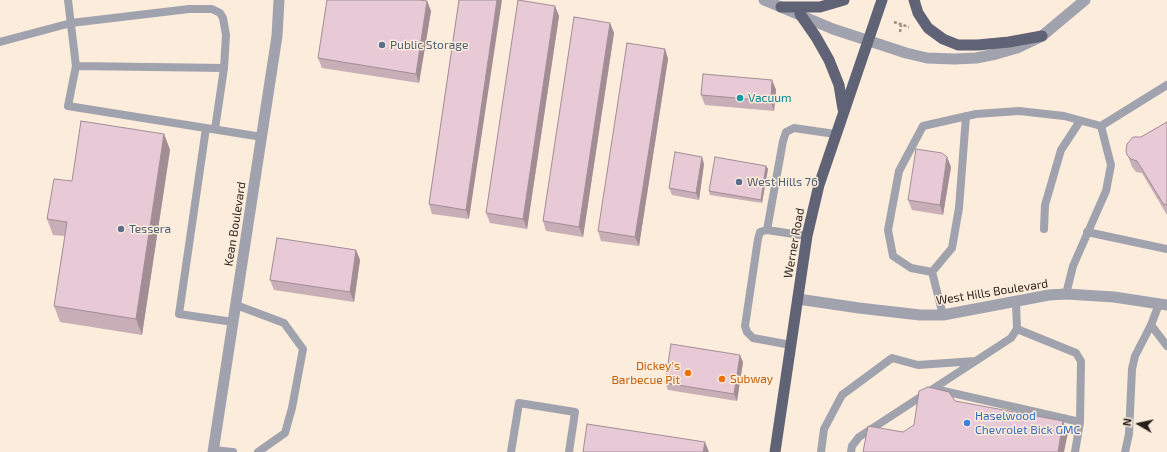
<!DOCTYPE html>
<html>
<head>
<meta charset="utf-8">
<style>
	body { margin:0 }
	#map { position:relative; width:1167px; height:452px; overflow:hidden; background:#fcecdc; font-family:"Exo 2",sans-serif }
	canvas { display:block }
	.north { position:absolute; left:1119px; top:404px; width:40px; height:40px; -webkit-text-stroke:3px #fcecdc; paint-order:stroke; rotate:279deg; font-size:11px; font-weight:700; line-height:16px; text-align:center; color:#261f18 }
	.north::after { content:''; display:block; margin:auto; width:14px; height:18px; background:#261f18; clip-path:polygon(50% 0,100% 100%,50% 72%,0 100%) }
</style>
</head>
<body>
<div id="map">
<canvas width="1167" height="452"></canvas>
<div class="north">N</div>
</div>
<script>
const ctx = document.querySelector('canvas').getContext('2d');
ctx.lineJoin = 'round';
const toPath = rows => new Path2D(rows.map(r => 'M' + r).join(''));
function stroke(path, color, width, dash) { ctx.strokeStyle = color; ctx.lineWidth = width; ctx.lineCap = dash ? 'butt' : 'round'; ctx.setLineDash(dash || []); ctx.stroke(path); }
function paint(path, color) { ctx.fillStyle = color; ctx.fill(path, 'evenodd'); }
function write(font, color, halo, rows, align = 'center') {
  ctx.font = font + ' "Exo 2",sans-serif'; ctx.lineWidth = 3; ctx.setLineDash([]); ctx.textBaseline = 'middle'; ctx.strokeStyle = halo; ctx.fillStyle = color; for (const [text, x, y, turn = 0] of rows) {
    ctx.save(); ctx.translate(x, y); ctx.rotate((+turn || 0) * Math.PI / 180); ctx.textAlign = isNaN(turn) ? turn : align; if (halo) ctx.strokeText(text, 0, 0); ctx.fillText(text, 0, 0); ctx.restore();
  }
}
const path = toPath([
	[894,22,909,27],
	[900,32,901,25]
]);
const service = toPath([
	[68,0,76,66,68,106,262,137],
	[0,42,71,23,189,9,212,9,220,13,223,18,226,35,224,68,215,129],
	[76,66,224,68],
	[206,128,179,314,233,322],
	[1044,229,1045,205,1061,150,1080,121],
	[767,230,807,236],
	[1087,232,1167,249],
	[932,272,952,248,959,208,966,116],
	[1066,294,1073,266,1106,191,1111,165,1101,126,1167,85],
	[236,305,284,323,303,349,292,408,285,433,258,452],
	[943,315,932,272,911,268,893,256,888,230,899,171,923,126,976,114,1019,111,1064,116,1101,126],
	[1151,325,1167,346],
	[1017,329,1076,353,1081,361,1080,422],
	[791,345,753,338,747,332,745,326,758,239,760,232,767,230,783,141,786,132,794,128,835,134],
	[939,390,1080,422,1075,452],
	[214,450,233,452],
	[511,452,519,403,575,412,569,452],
	[821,452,824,429,842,395,892,358,918,365,975,361],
	[851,452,852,446,859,437,1011,338,1017,329,1016,302],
	[1125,452,1129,434,1132,369,1135,356,1151,325,1159,304]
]);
const minor = toPath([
	[798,299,859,308,920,315,943,315,1049,295,1066,294,1114,297,1167,305]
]);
const tertiary = toPath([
	[764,0,833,29,906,53,927,58,954,59,976,58,996,54,1017,48,1042,36,1085,0],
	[213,452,277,36,279,0]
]);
const primary = toPath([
	[914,0,918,13,928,28,943,39,958,45,978,45,1009,42,1042,36],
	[781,7,820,7,844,0],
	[800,14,816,37,829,60,839,85,843,109],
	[775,452,807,236,819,185,882,0]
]);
const wall = toPath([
	[459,0,469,219,432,214,429,204],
	[427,1,431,11,419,83,322,68,318,58],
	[555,6,559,16,527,229,490,223,486,213],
	[610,23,614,33,583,237,546,231,543,221],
	[665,49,668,59,639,246,601,241,598,231],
	[772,80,776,90,774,111,705,105,701,95],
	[1167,122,1167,215,1142,173,1136,172,1132,167,1126,151,1141,137],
	[164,134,170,150,142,335,60,322,54,306,65,236,53,235,47,219,72,181],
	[947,157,951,167,943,215,912,210,908,200],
	[704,164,699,200,672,195,669,188],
	[766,166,768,169,762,203,710,195,709,191],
	[356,250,360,260,354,302,274,290,270,280],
	[743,362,737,401,668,390,665,383]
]);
const shadedWall = toPath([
	[497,0,502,0,469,219,466,210],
	[427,1,431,11,419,83,416,74],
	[555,6,559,16,527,229,523,219],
	[610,23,614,33,583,237,579,227],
	[665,49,668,59,639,246,635,237],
	[772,80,776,90,774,111,771,101],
	[164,134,170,150,142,335,136,319],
	[702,157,704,164,699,200,696,193],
	[947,157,951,167,943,215,940,205],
	[766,166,768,169,762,203,761,200],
	[356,250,360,260,354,302,350,292],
	[740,355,743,362,737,401,734,394],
	[1063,421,1068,433,1064,452,1058,452],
	[705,442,709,452,703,452]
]);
const building = toPath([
	[327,0,420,0,427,1,416,74,318,58,327,0],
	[459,0,497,0,466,210,429,204,459,0],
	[518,0,555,6,523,219,486,213,518,0],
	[574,17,610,23,579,227,543,221,574,17],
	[627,43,665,49,635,237,598,231,627,43],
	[703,74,772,80,771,101,701,95,703,74],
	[81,121,164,134,136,319,54,306,67,222,47,219,54,179,72,181,81,121],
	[1167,122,1167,205,1166,204,1164,205,1137,161,1131,159,1127,155,1126,151,1127,144,1133,137,1141,137,1167,122],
	[916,149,942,153,947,157,940,205,908,200,916,149],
	[675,152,702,157,696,193,669,188,675,152],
	[715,157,766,166,761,200,709,191,715,157],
	[277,238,356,250,350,292,270,280,277,238],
	[671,344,740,355,734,394,665,383,671,344],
	[928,387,949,392,955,401,1063,421,1058,452,863,452,868,426,903,432,914,425,919,391,928,387],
	[587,424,705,442,703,452,583,452,587,424]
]);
const markers = [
	[382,45,4,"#5c6f8a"],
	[740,98,4,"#0f9aa8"],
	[739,182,4,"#5c6f8a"],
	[121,229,4,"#5c6f8a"],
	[688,373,4,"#e8710a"],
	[722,379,4,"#e8710a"],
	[967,423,4,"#3f7fe0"]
];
const serviceNames = [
	["Public Storage",390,45],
	["West Hills 76",747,182],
	["Tessera",129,229]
];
const cultureNames = [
	["Vacuum",748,98]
];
const streetNames = [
	["Kean Boulevard",235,224,-81],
	["Werner Road",794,243,-80],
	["West Hills Boulevard",992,292,-9]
];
const foodNames = [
	["Dickey's",680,366],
	["Barbecue Pit",680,380],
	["Subway",730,379,"left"]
];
const shopNames = [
	["Haselwood",975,416],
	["Chevrolet Bick GMC",975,430]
];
stroke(path, '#9b8f83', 2.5, [3, 2]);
stroke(service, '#a0a2ad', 8);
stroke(minor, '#a0a2ad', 11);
stroke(tertiary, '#a0a2ad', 11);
stroke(primary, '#5f6375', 11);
paint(wall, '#c7aeb7');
paint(shadedWall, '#a28d95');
paint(building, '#e7cad5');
stroke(building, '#a28d95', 1);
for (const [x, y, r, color] of markers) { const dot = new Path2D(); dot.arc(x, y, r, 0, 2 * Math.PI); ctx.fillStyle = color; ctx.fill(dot); stroke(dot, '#fcecdc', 1.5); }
write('12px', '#4e5e75', '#fcecdc', serviceNames, 'left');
write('12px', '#0d838f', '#fcecdc', cultureNames, 'left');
write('12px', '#261f18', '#fcecdc', streetNames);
write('12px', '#c56008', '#fcecdc', foodNames, 'right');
write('12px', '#366cbe', '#fcecdc', shopNames, 'left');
</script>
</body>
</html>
